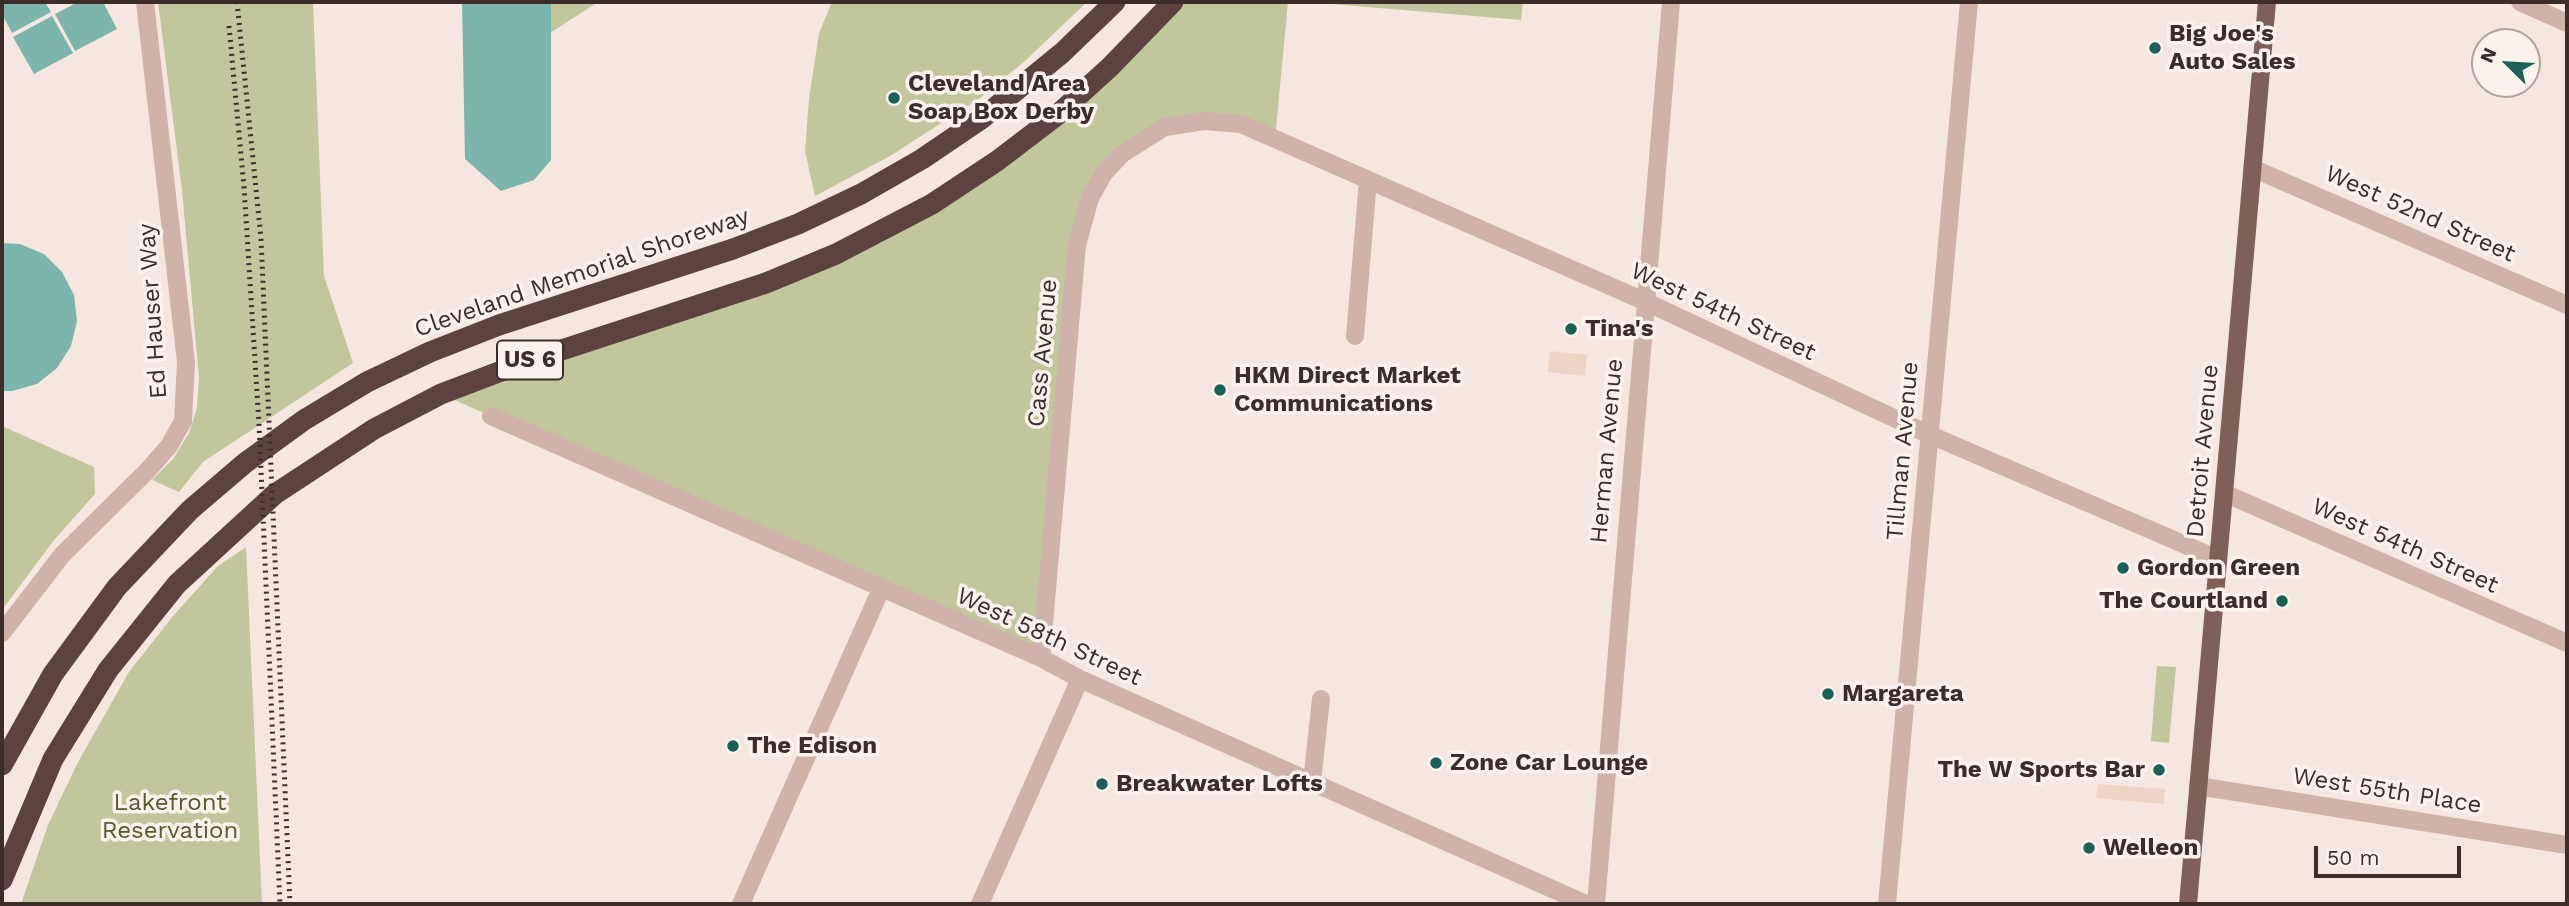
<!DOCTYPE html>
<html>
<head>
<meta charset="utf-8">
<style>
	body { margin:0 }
	#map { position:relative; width:2569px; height:906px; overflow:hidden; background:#f5e6df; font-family:"Work Sans",sans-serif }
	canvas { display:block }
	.frame { position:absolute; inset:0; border:4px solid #3c2c2a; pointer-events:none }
	.north { position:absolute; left:2471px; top:28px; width:70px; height:70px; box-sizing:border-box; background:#fcf2ed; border:2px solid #afa39f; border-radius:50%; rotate:294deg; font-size:19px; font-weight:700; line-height:28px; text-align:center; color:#3c2c2a }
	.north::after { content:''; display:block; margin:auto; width:24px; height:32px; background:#1b6158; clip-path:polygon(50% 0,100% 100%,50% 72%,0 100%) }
	.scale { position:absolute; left:2314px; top:846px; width:147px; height:32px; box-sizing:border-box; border:4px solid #3c2c2a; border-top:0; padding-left:9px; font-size:21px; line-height:24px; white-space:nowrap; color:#3c2c2a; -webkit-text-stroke:5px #fcf2ed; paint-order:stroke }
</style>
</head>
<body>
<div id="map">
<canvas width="2569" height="906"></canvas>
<div class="frame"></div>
<div class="north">N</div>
<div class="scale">50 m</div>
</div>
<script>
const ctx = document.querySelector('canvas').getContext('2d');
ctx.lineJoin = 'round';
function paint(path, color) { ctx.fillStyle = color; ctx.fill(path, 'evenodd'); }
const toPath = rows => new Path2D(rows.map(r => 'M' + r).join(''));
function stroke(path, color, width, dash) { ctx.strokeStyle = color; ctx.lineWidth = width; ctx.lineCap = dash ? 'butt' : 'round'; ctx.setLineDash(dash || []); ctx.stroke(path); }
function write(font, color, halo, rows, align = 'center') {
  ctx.font = font + ' "Work Sans",sans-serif'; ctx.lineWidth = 7; ctx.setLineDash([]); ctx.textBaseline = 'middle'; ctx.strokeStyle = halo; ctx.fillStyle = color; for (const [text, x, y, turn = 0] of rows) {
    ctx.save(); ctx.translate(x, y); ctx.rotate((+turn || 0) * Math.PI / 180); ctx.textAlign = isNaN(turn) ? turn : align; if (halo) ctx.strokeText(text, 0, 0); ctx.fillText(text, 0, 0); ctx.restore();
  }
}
const green = toPath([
	[158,2,313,2,324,276,353,363,203,462,179,492,152,480,173,459,189,433,197,408,199,378,182,190],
	[551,2,598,2,550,33],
	[832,2,1087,2,1025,61,980,98,890,156,815,196,805,151,809,99,819,33],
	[1173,2,1288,2,1275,139,1241,124,1165,127,1122,154,1090,198,1041,658,441,394,732,295,997,161],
	[1308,2,1523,2,1521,20],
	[2,426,94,467,95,494,54,540,2,610],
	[246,547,262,904,21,904,48,825,78,762,129,672,173,616,218,566],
	[2157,666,2176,667,2169,743,2151,741]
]);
const plaza = toPath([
	[1550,351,1587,355,1585,376,1548,372],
	[2098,784,2165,789,2164,804,2096,798]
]);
const water = toPath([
	[2,2,45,2,51,12,12,33,2,14],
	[78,2,103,2,117,29,75,51,55,14],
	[462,2,551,2,551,160,534,180,501,191,465,159],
	[52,16,73,53,34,74,13,37],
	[2,243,20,244,44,254,62,272,74,295,77,321,71,346,57,368,37,384,12,391,2,391]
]);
const minor = toPath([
	[2520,2,2567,23],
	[2252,168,2567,305],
	[1355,336,1368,180],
	[491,416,1041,658,1080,679,1586,904],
	[2224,493,2567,643],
	[2,633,62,555,148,470,169,446,183,421,186,362,145,2],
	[1041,658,1077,245,1090,198,1104,173,1122,154,1165,127,1204,121,1241,124,1644,301,1928,434,2218,559],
	[1312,782,1321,699],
	[2198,786,2567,845],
	[741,904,881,589],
	[980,904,1080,679],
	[1596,904,1671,2],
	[1887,904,1969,2]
]);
const primary = toPath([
	[2188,904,2267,2]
]);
const motorway = toPath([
	[2,765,53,674,117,587,190,510,245,463,304,420,367,382,430,352,499,325,733,249,798,224,861,194,922,159,981,119,1062,53,1115,2],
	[2,880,53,759,108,670,177,584,275,494,374,429,441,394,525,362,766,283,836,254,932,204,997,161,1056,116,1110,67,1173,2]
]);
const rail = toPath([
	[237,2,261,238,290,904],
	[229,26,244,187,259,424,280,904]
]);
const markers = [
	[2155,48,7,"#1b6158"],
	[894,98,7,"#1b6158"],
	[1571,329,7,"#1b6158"],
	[1220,390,7,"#1b6158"],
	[2123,568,7,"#1b6158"],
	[2282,601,7,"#1b6158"],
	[1828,694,7,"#1b6158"],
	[733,746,7,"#1b6158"],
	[1436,763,7,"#1b6158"],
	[2159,770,7,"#1b6158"],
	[1102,784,7,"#1b6158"],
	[2089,848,7,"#1b6158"]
];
const shields = [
	[530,360,66]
];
const shieldNames = [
	["US 6",530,360]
];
const poiNames = [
	["Big Joe's",2169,34],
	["Auto Sales",2169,62],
	["Cleveland Area",908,84],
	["Soap Box Derby",908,112],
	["Tina's",1585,329],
	["HKM Direct Market",1234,376],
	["Communications",1234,404],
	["Gordon Green",2137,568],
	["The Courtland",2268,601,"right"],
	["Margareta",1842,694],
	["The Edison",747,746],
	["Zone Car Lounge",1450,763],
	["The W Sports Bar",2145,770,"right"],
	["Breakwater Lofts",1116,784],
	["Welleon",2103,848]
];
const streetNames = [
	["West 52nd Street",2420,214,24],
	["Cleveland Memorial Shoreway",582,273,-19],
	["Ed Hauser Way",153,311,-94],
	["West 54th Street",1723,312,25],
	["Cass Avenue",1043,353,-85],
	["Herman Avenue",1607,451,-85],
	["Tillman Avenue",1903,451,-85],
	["Detroit Avenue",2203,451,-85],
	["West 54th Street",2405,546,24],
	["West 58th Street",1049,637,25],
	["West 55th Place",2387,791,9]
];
const parkNames = [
	["Lakefront",170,803],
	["Reservation",170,831]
];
paint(green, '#c1c69d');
paint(plaza, '#eed4c5');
paint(water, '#7cb5ac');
stroke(minor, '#cfb3aa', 18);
stroke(primary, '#7f5f5a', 18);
stroke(motorway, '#5d4340', 21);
stroke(rail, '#3c2c2a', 5, [2, 5]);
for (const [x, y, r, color] of markers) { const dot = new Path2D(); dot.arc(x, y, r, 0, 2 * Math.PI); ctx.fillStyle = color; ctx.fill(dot); stroke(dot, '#fcf2ed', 2.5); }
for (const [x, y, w] of shields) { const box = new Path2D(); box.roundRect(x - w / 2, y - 19.5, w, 39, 5); ctx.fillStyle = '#fcf2ed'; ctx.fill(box); stroke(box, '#3c2c2a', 2); }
write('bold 23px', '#3c2c2a', null, shieldNames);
write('bold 24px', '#3c2c2a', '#fcf2ed', poiNames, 'left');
write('24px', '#3c2c2a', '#fcf2ed', streetNames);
write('24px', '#545c2b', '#fcf2ed', parkNames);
</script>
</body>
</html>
